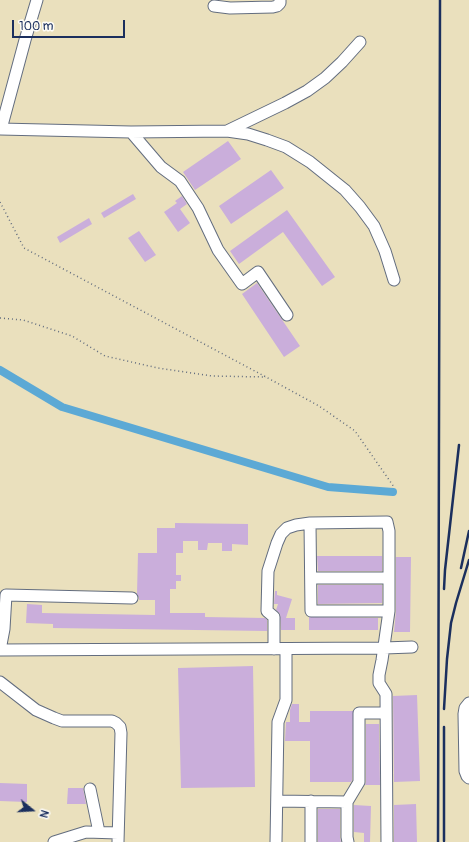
<!DOCTYPE html>
<html>
<head>
<meta charset="utf-8">
<style>
	body { margin:0 }
	#map { position:relative; width:469px; height:842px; overflow:hidden; background:#eae0bd; font-family:Pangolin,sans-serif }
	canvas { display:block }
	.north { position:absolute; left:12px; top:790px; width:40px; height:40px; -webkit-text-stroke:3px #fdfcf7; paint-order:stroke; rotate:108deg; font-size:11px; font-weight:700; line-height:16px; text-align:center; color:#1b2f5e }
	.north::after { content:''; display:block; margin:auto; width:14px; height:18px; background:#1b2f5e; clip-path:polygon(50% 0,100% 100%,50% 72%,0 100%) }
	.scale { position:absolute; left:12px; top:20px; width:113px; height:18px; box-sizing:border-box; border:2px solid #1b2f5e; border-top:0; padding-left:5px; font-size:12px; line-height:14px; white-space:nowrap; color:#1b2f5e; -webkit-text-stroke:3px #fdfcf7; paint-order:stroke }
</style>
</head>
<body>
<div id="map">
<canvas width="469" height="842"></canvas>
<div class="north">N</div>
<div class="scale">100 m</div>
</div>
<script>
const ctx = document.querySelector('canvas').getContext('2d');
ctx.lineJoin = 'round';
const toPath = rows => new Path2D(rows.map(r => 'M' + r).join(''));
function stroke(path, color, width, dash) { ctx.strokeStyle = color; ctx.lineWidth = width; ctx.lineCap = dash ? 'butt' : 'round'; ctx.setLineDash(dash || []); ctx.stroke(path); }
function paint(path, color) { ctx.fillStyle = color; ctx.fill(path, 'evenodd'); }
const canal = toPath([
	[0,370,62,407,328,487,393,492]
]);
const building = toPath([
	[228,141,241,159,195,190,183,172],
	[271,170,284,188,231,224,219,206],
	[133,194,136,199,104,218,101,213],
	[182,196,187,204,180,209,190,223,178,232,164,212,177,203,175,201],
	[287,210,335,277,322,286,283,232,239,264,230,251],
	[89,218,92,224,60,243,57,237],
	[139,231,156,255,145,262,128,238],
	[257,283,300,346,284,357,242,294],
	[175,523,248,524,248,545,232,544,232,551,222,551,222,543,208,543,207,550,198,550,198,541,183,541,183,553,176,553,176,575,181,575,181,581,176,581,176,589,170,589,170,613,205,613,205,617,265,618,267,620,267,631,53,628,53,624,26,623,27,604,42,605,42,613,155,615,155,600,139,600,139,598,137,594,138,553,157,553,157,528,175,528],
	[317,556,382,556,382,571,318,571],
	[396,557,411,557,410,632,394,632,396,611],
	[318,585,382,585,382,603,318,604],
	[275,591,277,591,277,595,292,599,286,618,295,618,295,630,281,630,280,614,276,610,278,604,274,604],
	[309,617,378,618,378,630,309,630],
	[253,666,255,787,181,788,178,668],
	[417,695,420,781,394,782,393,696],
	[292,704,299,704,299,722,310,722,310,711,353,711,352,780,351,782,310,782,310,741,285,741,286,722,290,722,290,710],
	[366,724,379,724,380,785,365,785,366,782],
	[0,783,27,784,27,802,0,801],
	[68,788,83,788,86,804,67,804],
	[416,804,417,842,394,842,394,805],
	[354,805,371,806,370,842,364,842,364,833,354,832],
	[318,809,340,809,340,837,341,842,318,842]
]);
const path = toPath([
	[0,202,24,248,266,377,319,406,355,431,394,487],
	[0,318,23,320,72,336,105,356,158,368,212,376,266,377]
]);
const minor = toPath([
	[214,6,230,8,273,7,277,6,280,3,280,0],
	[0,129,131,132,227,131,248,134,267,140,286,147,310,162,345,190,360,207,374,226,385,251,394,280],
	[1,129,25,40,37,0],
	[227,131,285,103,307,91,325,78,342,62,360,42],
	[131,132,161,167,180,181,198,208,218,250,242,284,258,272,287,315],
	[310,523,311,611,389,611],
	[311,578,389,578],
	[274,649,274,617,267,611,268,571,277,543,281,534,287,528,296,525,310,523,387,522,389,531,389,611,382,660,379,675,379,683,386,694,387,842],
	[0,650,384,648,412,647],
	[0,650,4,629,6,595,132,598],
	[0,682,36,710,54,718,62,721,112,721,116,723,120,727,121,733,118,842],
	[469,703,465,708,464,714,465,771,467,776,469,778],
	[90,789,99,832],
	[277,801,347,802,347,837,348,842],
	[347,802,359,782,359,713,386,713],
	[54,842,86,832,118,833],
	[276,842,278,722,286,700,286,649],
	[311,842,311,801]
]);
const rail = toPath([
	[461,568,469,531],
	[444,589,445,570,459,445],
	[444,709,447,659,451,623,456,603,469,560],
	[444,841,444,727],
	[438,842,440,0]
]);
stroke(canal, '#5ca9d5', 8);
paint(building, '#caaedb');
stroke(minor, '#636d7f', 13);
stroke(path, '#636d7f', 1.5, [1, 3]);
stroke(minor, '#fff', 11);
stroke(rail, '#1b2f5e', 2.5);
</script>
</body>
</html>
